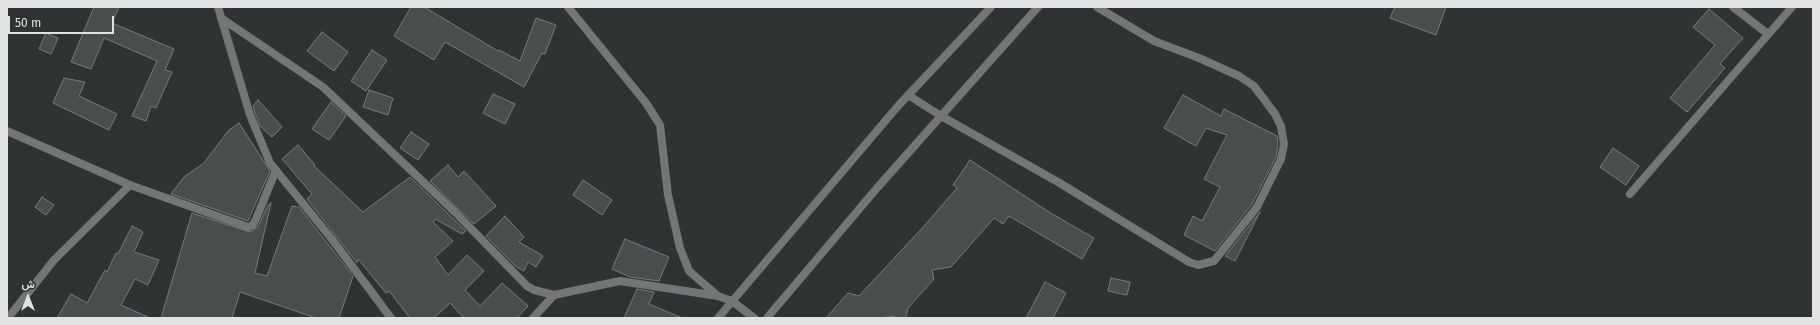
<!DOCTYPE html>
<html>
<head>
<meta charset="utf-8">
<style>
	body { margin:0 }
	#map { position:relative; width:1820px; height:325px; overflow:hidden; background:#2f3333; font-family:"Fira Sans",Vazirmatn,sans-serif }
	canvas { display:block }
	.frame { position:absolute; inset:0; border:8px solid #e1e4e3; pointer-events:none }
	.north { position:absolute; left:8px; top:277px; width:40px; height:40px; -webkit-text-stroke:3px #2f3333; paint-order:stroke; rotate:0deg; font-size:11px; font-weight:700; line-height:16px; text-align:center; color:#e1e4e3 }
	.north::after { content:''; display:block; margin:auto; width:14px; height:18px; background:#e1e4e3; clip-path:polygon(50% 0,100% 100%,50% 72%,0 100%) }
	.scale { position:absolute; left:8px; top:16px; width:106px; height:18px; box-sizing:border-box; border:2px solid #e1e4e3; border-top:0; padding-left:5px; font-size:12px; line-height:14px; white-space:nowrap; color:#e1e4e3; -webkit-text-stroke:3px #2f3333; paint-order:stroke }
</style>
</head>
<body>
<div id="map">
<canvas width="1820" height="325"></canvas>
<div class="frame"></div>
<div class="north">ش</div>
<div class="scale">50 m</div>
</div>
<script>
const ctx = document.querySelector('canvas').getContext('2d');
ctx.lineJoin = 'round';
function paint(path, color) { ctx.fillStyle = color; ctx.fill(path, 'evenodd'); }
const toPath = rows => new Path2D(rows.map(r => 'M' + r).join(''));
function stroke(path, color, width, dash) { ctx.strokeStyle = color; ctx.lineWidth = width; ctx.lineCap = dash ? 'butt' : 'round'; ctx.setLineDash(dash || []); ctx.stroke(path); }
const building = toPath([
	[94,7,119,7,112,23,174,49,165,70,172,72,156,108,151,106,146,121,132,116,157,61,104,38,91,69,71,62,94,7],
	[411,7,424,7,498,51,499,50,520,61,536,18,556,25,545,54,542,53,524,87,445,42,434,60,394,36,411,7],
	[1395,7,1446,7,1436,35,1390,18,1395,7],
	[1709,9,1743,38,1720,64,1725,68,1687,112,1670,98,1715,45,1693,27,1709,9],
	[322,32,348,52,334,71,307,51,322,32],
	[46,33,58,38,51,54,39,49,46,33],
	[372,50,387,60,366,91,351,81,372,50],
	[64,78,85,82,79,96,117,114,109,130,53,103,64,78],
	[369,90,393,98,388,115,363,107,369,90],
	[493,94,515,104,505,124,483,113,493,94],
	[1183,95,1221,116,1224,109,1277,136,1278,144,1276,157,1252,204,1215,251,1184,235,1193,216,1202,221,1220,187,1204,179,1227,135,1206,128,1196,146,1164,128,1183,95],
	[258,100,282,127,272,137,260,126,255,113,253,106,258,100],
	[331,102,346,116,329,140,312,129,331,102],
	[239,123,270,171,248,221,171,194,184,177,204,163,229,130,239,123],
	[411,132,429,144,418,160,400,148,411,132],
	[298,145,315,165,314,166,363,212,410,177,466,231,462,234,435,219,433,222,453,241,435,257,448,275,467,255,484,271,465,290,480,306,502,283,528,306,517,318,464,318,450,303,434,318,410,318,389,291,386,293,358,259,357,263,307,199,312,194,282,159,298,145],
	[1613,148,1639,166,1626,185,1600,167,1613,148],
	[970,160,1052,214,1094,238,1082,259,1009,216,1003,224,994,218,951,267,932,270,934,279,908,308,906,318,896,318,894,316,880,318,826,318,848,293,859,296,925,225,957,188,953,185,970,160],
	[448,165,458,177,464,171,496,206,474,224,430,181,448,165],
	[583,180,612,200,602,215,573,195,583,180],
	[42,197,54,205,46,215,35,207,42,197],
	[271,203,255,273,267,276,292,206,299,207,353,276,339,318,316,318,240,292,232,318,161,318,192,213,250,232,258,227,268,205,271,203],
	[1260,212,1235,261,1225,256,1260,212],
	[505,216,524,237,519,242,543,256,536,267,528,262,524,271,515,266,486,236,505,216],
	[132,226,143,232,134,252,159,260,148,285,135,279,121,305,150,318,57,318,71,294,87,303,105,270,107,272,116,253,118,254,132,226],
	[625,239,669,257,659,281,630,277,612,269,625,239],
	[1111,278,1130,282,1127,295,1108,291,1111,278],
	[1045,282,1066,293,1053,318,1026,318,1045,282],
	[637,289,654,292,649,304,682,318,624,318,637,289]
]);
const minor = toPath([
	[218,7,250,115,270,163,331,238,391,318],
	[568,7,646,103,660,125,668,195,680,248,689,271,718,296,732,301,754,318],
	[1733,7,1768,34],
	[221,18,323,87,455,212,527,286,534,290,554,295,620,281,718,296],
	[908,95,941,116,1058,182,1189,262,1198,265,1214,261,1257,207,1281,159,1284,144,1281,126,1275,114,1254,86,1239,76,1199,58,1154,41,1097,7],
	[7,131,130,185,248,227,253,225,256,219,276,170],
	[1630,194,1792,7],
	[8,318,54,260,130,185],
	[533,318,554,295],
	[718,318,898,106,991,7],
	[767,318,877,188,1038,7]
]);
paint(building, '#494e4d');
stroke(building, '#767b7a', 1);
stroke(minor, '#737675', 8);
</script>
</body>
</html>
